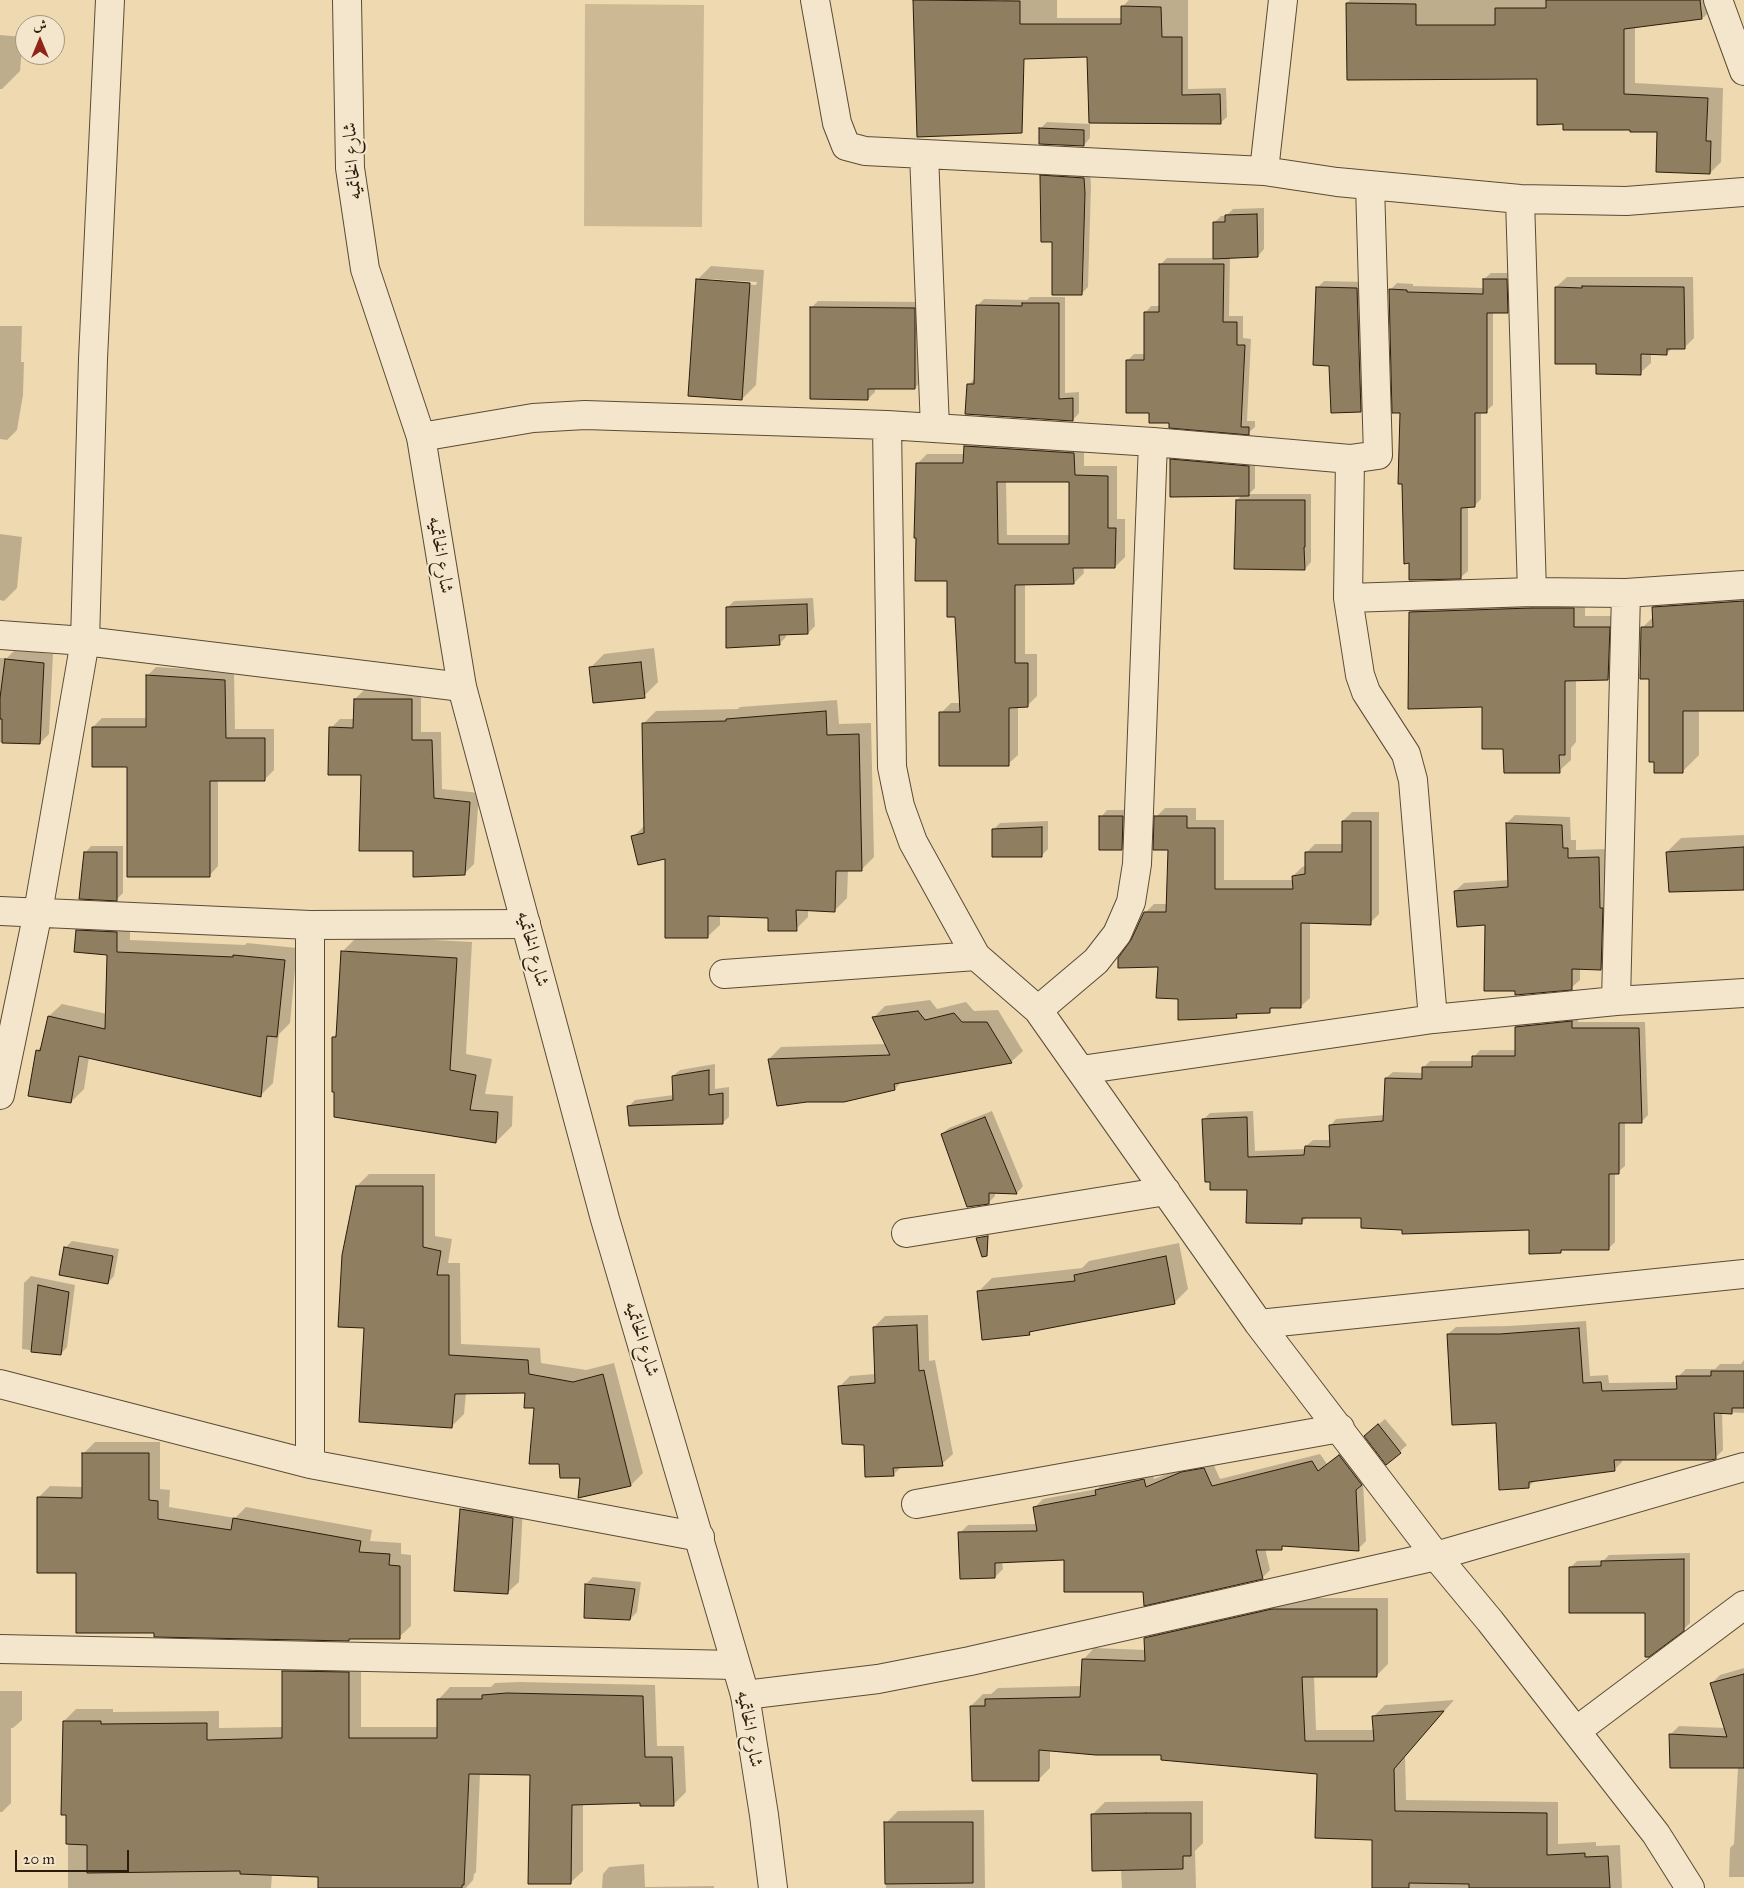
<!DOCTYPE html>
<html>
<head>
<meta charset="utf-8">
<style>
	body { margin:0 }
	#map { position:relative; width:1744px; height:1888px; overflow:hidden; background:#eed9b0; font-family:"IM FELL Great Primer",Amiri,serif }
	canvas { display:block }
	.north { position:absolute; left:15px; top:15px; width:50px; height:50px; box-sizing:border-box; background:#f4e6cc; border:1px solid #a3957f; border-radius:50%; rotate:0deg; font-size:14px; font-weight:700; line-height:20px; text-align:center; color:#2a1c0c }
	.north::after { content:''; display:block; margin:auto; width:18px; height:22px; background:#8f2418; clip-path:polygon(50% 0,100% 100%,50% 72%,0 100%) }
	.scale { position:absolute; left:15px; top:1850px; width:114px; height:22px; box-sizing:border-box; border:2px solid #2a1c0c; border-top:0; padding-left:6px; font-size:15px; line-height:18px; white-space:nowrap; color:#2a1c0c; -webkit-text-stroke:4px #f4e6cc; paint-order:stroke }
</style>
</head>
<body>
<div id="map">
<canvas width="1744" height="1888"></canvas>
<div class="north">ش</div>
<div class="scale">20 m</div>
</div>
<script>
const ctx = document.querySelector('canvas').getContext('2d');
ctx.lineJoin = 'round';
function paint(path, color) { ctx.fillStyle = color; ctx.fill(path, 'evenodd'); }
const toPath = rows => new Path2D(rows.map(r => 'M' + r).join(''));
function stroke(path, color, width, dash) { ctx.strokeStyle = color; ctx.lineWidth = width; ctx.lineCap = dash ? 'butt' : 'round'; ctx.setLineDash(dash || []); ctx.stroke(path); }
function write(font, color, halo, rows, align = 'center') {
  ctx.font = font + ' "IM FELL Great Primer",Amiri,serif'; ctx.lineWidth = 4; ctx.setLineDash([]); ctx.textBaseline = 'middle'; ctx.strokeStyle = halo; ctx.fillStyle = color; for (const [text, x, y, turn = 0] of rows) {
    ctx.save(); ctx.translate(x, y); ctx.rotate((+turn || 0) * Math.PI / 180); ctx.textAlign = isNaN(turn) ? turn : align; if (halo) ctx.strokeText(text, 0, 0); ctx.fillText(text, 0, 0); ctx.restore();
  }
}
const green = toPath([
	[585,4,704,5,702,227,584,226]
]);
const shadow = toPath([
	[1003,0,1057,0,1057,18,1122,18,1123,6,1129,0,1188,0,1188,89,1226,88,1227,117,1220,123,1090,121,1090,138,1084,145,1040,129,1047,122,1090,124,1088,56,1003,59],
	[1350,0,1714,0,1715,6,1704,17,1635,27,1635,83,1723,88,1721,162,1710,173,1658,131,1564,123,1538,78,1347,3],
	[0,35,23,37,20,71,2,89,0,89],
	[1048,169,1090,171,1091,186,1088,287,1081,294,1053,241,1041,176],
	[1264,208,1264,249,1258,256,1230,257,1229,316,1243,316,1243,338,1251,339,1247,421,1255,421,1255,427,1248,433,1170,422,1150,411,1127,361,1134,354,1145,354,1145,313,1151,306,1160,306,1160,265,1167,258,1215,258,1215,222,1221,216,1226,216,1233,209],
	[711,266,764,270,756,385,742,399,697,280],
	[708,279,757,282,756,285,708,282],
	[1491,273,1513,273,1514,306,1507,312,1493,312,1493,405,1486,411,1481,411,1481,499,1474,506,1468,506,1468,571,1461,577,1401,412,1390,290,1397,283,1413,284,1413,286,1484,288,1484,279],
	[1567,277,1693,277,1694,338,1684,348,1673,348,1666,354,1651,353,1651,363,1640,373,1597,363,1556,287],
	[1324,281,1364,282,1367,404,1361,411,1331,365,1317,288],
	[1030,297,1065,297,1065,393,1079,392,1079,413,1073,420,968,385,975,378,977,306,984,299,1027,300],
	[818,301,921,302,921,381,915,388,875,388,875,392,868,399,811,308],
	[0,326,22,326,21,362,24,362,23,395,17,430,7,440,0,439],
	[975,436,1084,443,1084,466,1117,466,1117,519,1125,519,1125,557,1115,567,1083,566,1084,573,1074,583,1025,583,1025,654,1037,654,1037,696,1027,706,1018,707,1018,755,1008,764,941,713,951,703,961,703,956,615,917,464,927,454,964,454,965,446],
	[1006,480,1071,480,1071,535,1007,535],
	[1177,453,1255,460,1255,488,1249,494,1311,494,1311,562,1305,569,1237,500,1243,494,1171,460],
	[0,534,22,537,17,588,4,601,0,600],
	[1744,585,1744,718,1744,710,1699,710,1699,755,1683,771,1650,678,1642,628,1654,616,1653,607,1670,591],
	[1585,597,1585,616,1621,616,1620,667,1608,679,1576,679,1576,742,1571,748,1571,760,1559,771,1504,748,1483,706,1411,612,1422,600],
	[813,598,815,626,808,633,786,634,786,637,779,644,728,607,734,601],
	[654,648,658,682,644,696,590,668,604,654],
	[15,650,53,654,49,734,40,743,0,742,0,658,7,658],
	[156,667,234,672,235,729,274,729,274,770,264,780,218,780,218,866,209,876,128,766,93,727,102,718,147,718,147,676],
	[364,690,421,690,421,732,441,732,442,789,479,793,474,864,465,873,414,850,331,728,340,719,354,719,355,699],
	[837,700,839,724,871,723,874,857,862,869,848,870,847,898,835,910,808,910,808,917,796,929,769,917,720,915,720,925,707,937,666,857,633,837,646,824,644,723,656,711,738,709,740,707],
	[1165,808,1196,808,1196,820,1224,820,1224,880,1293,880,1293,876,1302,867,1306,866,1306,853,1315,844,1343,844,1343,821,1352,812,1379,812,1379,914,1370,923,1310,922,1310,998,1300,1007,1274,1007,1269,1011,1240,1012,1236,1016,1180,998,1159,966,1132,941,1145,913,1154,904,1167,904,1170,848,1156,817],
	[1107,810,1129,810,1128,842,1121,848,1101,817],
	[1515,815,1570,817,1571,840,1576,840,1576,850,1607,849,1609,960,1601,969,1580,968,1580,980,1571,988,1516,990,1487,924,1455,891,1464,883,1509,880,1507,823],
	[1048,821,1048,849,1041,856,993,830,1000,823],
	[1744,835,1744,889,1667,852,1681,838],
	[91,846,123,846,123,893,117,899,85,853],
	[91,918,130,919,130,940,245,945,247,943,297,948,290,1023,279,1034,273,1083,260,1096,89,1057,84,1089,71,1102,37,1051,42,1045,49,1016,62,1004,107,1014,108,954,78,931],
	[358,936,472,942,466,1054,492,1059,485,1094,513,1096,512,1126,496,1142,335,1116,333,1038,337,1033,342,952],
	[930,1000,937,1009,966,1002,974,1011,998,1010,1023,1051,1011,1062,902,1081,895,1089,769,1059,781,1047,886,1044,874,1017,885,1006],
	[1578,1015,1578,1022,1645,1022,1648,1115,1642,1121,1625,1122,1625,1166,1618,1172,1615,1173,1615,1242,1609,1248,1564,1248,1561,1251,1531,1229,1403,1228,1363,1217,1307,1217,1301,1223,1248,1188,1204,1119,1210,1113,1253,1111,1255,1151,1306,1149,1306,1146,1313,1140,1331,1140,1330,1126,1336,1119,1385,1115,1386,1078,1393,1072,1423,1073,1423,1068,1430,1061,1474,1061,1474,1057,1480,1050,1516,1050,1516,1027,1523,1020],
	[715,1064,715,1089,729,1087,729,1117,722,1123,628,1107,635,1100,674,1095,673,1076,680,1070],
	[992,1111,1023,1186,1017,1193,995,1192,995,1196,988,1203,942,1134,949,1128],
	[369,1174,435,1174,435,1236,452,1239,448,1263,460,1263,461,1344,540,1348,541,1363,586,1370,614,1363,643,1473,631,1485,579,1497,582,1477,560,1462,536,1407,526,1391,466,1393,464,1414,452,1426,366,1326,357,1186],
	[72,1241,119,1249,114,1276,108,1283,65,1248],
	[1179,1243,1188,1289,1174,1303,1033,1330,1029,1334,978,1292,992,1278,1082,1268,1089,1261],
	[31,1276,75,1285,67,1347,61,1354,22,1349,24,1283],
	[928,1315,929,1361,935,1360,953,1454,942,1464,902,1466,893,1475,840,1386,850,1376,876,1374,874,1327,885,1316],
	[1586,1321,1590,1376,1608,1375,1609,1383,1678,1382,1678,1377,1686,1369,1715,1369,1720,1364,1741,1364,1744,1360,1744,1413,1722,1412,1723,1450,1715,1458,1622,1459,1622,1462,1615,1469,1536,1480,1528,1487,1497,1421,1448,1334,1456,1327,1509,1326],
	[1385,1419,1407,1445,1387,1463,1365,1436],
	[95,1442,160,1442,160,1489,170,1490,169,1507,235,1518,246,1507,372,1530,370,1541,401,1543,401,1554,411,1555,411,1626,399,1637,351,1637,348,1640,155,1632,78,1572,38,1498,50,1486,84,1487,84,1453],
	[1348,1448,1363,1482,1366,1541,1358,1549,1285,1545,1281,1548,1265,1548,1270,1570,1262,1578,1144,1591,1065,1558,1002,1561,1003,1569,995,1577,960,1533,968,1525,1037,1524,1035,1507,1043,1499,1097,1489,1105,1482,1152,1472,1154,1479,1190,1465,1212,1461,1220,1479,1320,1454,1327,1464],
	[472,1498,523,1507,519,1582,507,1593,461,1510],
	[1690,1553,1690,1623,1683,1630,1646,1611,1570,1568,1577,1561,1604,1560,1609,1555],
	[593,1577,641,1582,637,1612,630,1619,585,1617,586,1584],
	[1285,1598,1388,1598,1388,1664,1376,1676,1314,1676,1316,1730,1374,1730,1373,1717,1385,1705,1454,1700,1405,1756,1406,1800,1558,1802,1558,1844,1596,1842,1596,1846,1620,1845,1622,1888,1373,1888,1373,1838,1319,1773,1162,1754,1050,1750,1050,1768,1039,1779,971,1706,983,1694,991,1694,998,1688,1082,1686,1083,1660,1094,1648,1146,1650,1146,1638,1157,1627],
	[295,1659,361,1660,361,1727,438,1727,438,1700,450,1687,491,1687,495,1683,520,1682,655,1685,657,1746,684,1746,686,1792,673,1805,642,1802,583,1803,583,1871,570,1883,532,1774,480,1773,476,1872,474,1874,473,1880,466,1888,319,1888,319,1876,272,1874,271,1888,68,1888,68,1814,64,1721,76,1709,113,1709,113,1712,219,1711,219,1728,283,1727,283,1671],
	[1744,1668,1744,1877,1729,1877,1730,1848,1734,1844,1738,1767,1670,1735,1679,1726,1726,1728,1712,1683,1720,1675],
	[0,1691,22,1691,22,1720,13,1728,11,1728,11,1803,2,1812,0,1812],
	[1203,1801,1203,1843,1195,1851,1196,1888,1122,1888,1121,1869,1092,1815,1105,1802],
	[984,1810,985,1888,886,1888,886,1823,898,1811],
	[644,1864,645,1887,714,1886,714,1888,602,1888,603,1874,609,1867]
]);
const building = toPath([
	[913,0,1020,1,1020,24,1121,24,1121,6,1161,7,1162,37,1182,37,1182,95,1220,94,1221,124,1089,123,1087,57,1024,59,1022,133,917,137,913,0],
	[1546,0,1700,0,1702,19,1624,29,1624,94,1708,98,1706,141,1711,141,1710,174,1656,172,1657,132,1630,132,1630,130,1563,130,1563,124,1537,125,1537,79,1347,80,1346,3,1416,4,1416,25,1495,25,1495,8,1546,8,1546,0],
	[1039,128,1084,130,1084,146,1039,144,1039,128],
	[1040,175,1084,178,1085,193,1082,295,1052,295,1052,242,1041,242,1040,175],
	[1257,214,1258,257,1213,259,1213,222,1225,222,1225,215,1257,214],
	[1159,264,1224,264,1223,322,1237,322,1237,345,1245,345,1241,427,1249,427,1249,435,1169,428,1169,423,1149,423,1149,413,1126,413,1126,360,1144,360,1144,312,1159,312,1159,264],
	[696,279,750,283,742,400,688,396,696,279],
	[1483,279,1507,279,1508,313,1487,313,1487,413,1475,413,1475,507,1461,508,1461,579,1409,580,1409,563,1404,564,1402,484,1398,484,1400,413,1392,413,1389,289,1407,290,1407,292,1483,294,1483,279],
	[1582,286,1684,287,1685,349,1667,349,1667,355,1641,354,1641,375,1596,374,1596,364,1555,364,1555,287,1582,288,1582,286],
	[1316,287,1357,288,1361,412,1331,413,1329,366,1313,365,1316,287],
	[1022,303,1059,303,1059,399,1073,398,1073,421,965,414,967,384,974,384,976,305,1022,306,1022,303],
	[810,307,915,308,915,389,868,389,868,400,810,399,810,307],
	[964,446,1074,453,1075,475,1108,476,1108,528,1116,528,1115,568,1073,568,1074,584,1015,585,1015,663,1028,663,1028,707,1009,708,1009,766,939,766,939,712,960,712,955,617,947,617,947,581,915,581,916,538,914,538,916,463,963,463,964,446],
	[997,482,1069,482,1069,544,998,544,997,482],
	[1170,459,1249,466,1249,496,1170,497,1170,459],
	[1236,500,1305,500,1305,547,1304,547,1305,570,1234,569,1236,500],
	[1744,601,1744,711,1683,711,1683,773,1654,773,1654,762,1649,762,1649,679,1640,679,1641,627,1653,627,1652,607,1744,601],
	[807,604,808,634,779,635,780,645,726,648,726,607,807,604],
	[1532,608,1574,608,1574,627,1610,627,1608,680,1565,681,1565,755,1559,755,1560,773,1504,773,1503,749,1482,749,1482,707,1408,709,1409,612,1532,608],
	[5,659,44,663,40,744,2,743,2,719,0,719,0,698,5,659],
	[641,662,645,698,593,703,589,667,641,662],
	[146,675,225,680,226,738,265,738,265,781,210,781,210,877,127,877,127,767,92,767,92,727,146,727,146,675],
	[354,699,412,699,412,740,432,740,434,798,470,802,465,875,413,877,413,851,359,851,361,775,328,775,329,727,353,728,354,699],
	[826,711,827,735,859,734,862,871,836,871,835,912,796,910,797,931,768,931,768,918,708,916,708,938,665,938,665,859,638,865,631,836,644,833,642,723,726,721,726,719,826,711],
	[1099,816,1123,816,1122,850,1099,850,1099,816],
	[1154,816,1187,816,1187,828,1215,828,1215,889,1293,889,1292,876,1305,874,1305,852,1342,852,1342,821,1371,821,1371,925,1301,923,1301,1008,1270,1008,1270,1013,1236,1014,1237,1018,1178,1020,1178,999,1156,998,1158,967,1118,968,1118,958,1131,940,1144,912,1166,912,1168,850,1153,850,1154,816],
	[1506,823,1562,825,1563,848,1568,848,1568,858,1599,857,1600,908,1603,908,1601,970,1572,969,1572,990,1515,995,1515,991,1484,991,1485,925,1457,927,1454,891,1508,887,1506,823],
	[1042,827,1042,857,992,857,992,829,1042,827],
	[1744,847,1744,890,1669,892,1666,852,1744,847],
	[84,852,117,852,117,901,79,899,84,852],
	[76,930,117,932,117,952,233,957,233,955,285,960,277,1037,267,1036,261,1097,79,1056,71,1103,28,1096,36,1050,40,1051,48,1016,105,1029,107,955,74,952,76,930],
	[341,951,457,958,450,1070,476,1075,470,1110,498,1112,496,1143,334,1117,334,1092,332,1092,332,1037,336,1037,341,951],
	[918,1011,925,1020,954,1013,962,1022,987,1022,1012,1063,894,1084,895,1090,844,1102,807,1102,777,1106,768,1059,890,1055,872,1017,918,1011],
	[1572,1021,1572,1028,1639,1028,1642,1123,1619,1123,1619,1174,1609,1174,1609,1250,1561,1250,1561,1253,1529,1254,1529,1230,1402,1234,1402,1230,1361,1228,1361,1218,1302,1218,1302,1224,1246,1223,1247,1190,1210,1190,1210,1182,1205,1182,1202,1119,1247,1117,1248,1157,1304,1155,1305,1146,1330,1147,1329,1125,1383,1121,1385,1078,1422,1079,1422,1067,1472,1067,1472,1056,1515,1056,1515,1027,1572,1021],
	[709,1070,709,1095,723,1093,723,1124,629,1126,627,1106,673,1100,672,1076,709,1070],
	[985,1117,1017,1194,989,1193,989,1204,967,1207,941,1134,985,1117],
	[356,1186,423,1186,423,1247,441,1251,437,1275,449,1275,449,1355,528,1360,529,1374,573,1382,603,1374,631,1486,578,1498,580,1478,560,1478,559,1464,529,1464,534,1408,524,1408,525,1393,455,1394,452,1428,359,1422,364,1328,338,1327,342,1255,356,1186],
	[988,1236,987,1256,982,1257,976,1238,988,1236],
	[64,1247,113,1256,108,1284,59,1275,64,1247],
	[1166,1256,1175,1304,1029,1332,1030,1335,982,1340,977,1291,1075,1281,1074,1275,1166,1256],
	[38,1285,69,1292,61,1355,31,1352,38,1285],
	[917,1325,919,1371,924,1370,943,1466,893,1468,894,1476,865,1477,864,1445,842,1444,838,1386,875,1383,873,1327,917,1325],
	[1579,1328,1583,1383,1601,1382,1602,1391,1677,1389,1676,1376,1711,1376,1711,1371,1744,1371,1744,1408,1732,1408,1732,1414,1714,1413,1716,1459,1710,1460,1614,1460,1615,1471,1529,1482,1529,1488,1499,1490,1496,1423,1452,1425,1447,1334,1500,1334,1579,1328],
	[1378,1424,1401,1453,1386,1465,1364,1436,1378,1424],
	[82,1453,149,1453,149,1500,158,1501,158,1519,231,1530,233,1518,361,1541,359,1552,390,1554,389,1565,400,1566,400,1639,349,1639,349,1641,154,1637,154,1633,76,1633,76,1573,37,1573,37,1497,82,1498,82,1453],
	[1339,1455,1362,1485,1356,1490,1359,1551,1282,1546,1282,1550,1256,1550,1263,1579,1144,1606,1143,1592,1064,1592,1064,1560,995,1563,995,1578,960,1579,958,1532,1037,1531,1033,1507,1096,1495,1095,1490,1144,1479,1146,1487,1181,1472,1204,1468,1212,1486,1312,1461,1318,1471,1339,1455],
	[460,1509,513,1518,508,1594,454,1591,460,1509],
	[1684,1559,1684,1631,1649,1657,1645,1657,1645,1613,1569,1613,1569,1567,1601,1566,1601,1561,1684,1559],
	[585,1584,635,1589,630,1620,584,1618,585,1584],
	[1272,1609,1377,1609,1377,1677,1302,1677,1305,1741,1374,1741,1372,1716,1444,1711,1394,1769,1395,1811,1547,1813,1547,1855,1585,1853,1585,1857,1608,1856,1610,1888,1469,1888,1469,1884,1409,1883,1409,1888,1372,1888,1372,1840,1315,1838,1317,1774,1161,1760,1161,1755,1096,1755,1039,1750,1039,1781,972,1781,970,1706,985,1706,985,1699,1080,1697,1082,1659,1145,1661,1144,1638,1272,1609],
	[282,1671,349,1672,349,1738,437,1738,437,1699,482,1699,482,1695,507,1693,643,1696,645,1757,672,1757,674,1806,640,1806,640,1803,572,1805,571,1884,528,1884,530,1775,469,1774,464,1885,462,1885,462,1888,318,1888,318,1877,240,1874,240,1871,87,1873,87,1845,66,1844,66,1815,61,1815,63,1721,101,1721,101,1724,207,1723,207,1740,282,1738,282,1671],
	[1744,1674,1744,1768,1670,1768,1669,1734,1727,1737,1710,1683,1744,1674],
	[1146,1813,1191,1813,1191,1856,1183,1856,1183,1869,1092,1871,1091,1814,1146,1813],
	[884,1822,973,1822,973,1883,885,1884,884,1822]
]);
const minor = toPath([
	[815,0,837,123,846,146,865,151,1264,171,1337,182,1520,199,1626,201,1744,192],
	[1718,0,1744,71],
	[924,154,935,428],
	[1264,171,1283,0],
	[1520,199,1532,592],
	[887,425,892,767,900,806,913,842,976,956,1038,1010,1259,1324,1436,1556,1490,1621,1656,1834,1690,1888],
	[421,437,533,418,585,415,887,425,1153,442,1350,459,1378,455,1370,185],
	[1350,459,1348,598,1360,675,1366,692,1406,754,1413,780,1433,1019],
	[1348,598,1532,592,1626,593,1744,585],
	[0,635,85,641,462,687],
	[0,911,310,925,526,924],
	[724,974,976,956],
	[1616,1001,1626,593],
	[1038,1010,1096,961,1117,934,1131,902,1137,864,1153,442],
	[1081,1070,1433,1019,1616,1001,1744,993],
	[0,1095,38,912,85,641,93,359,110,0],
	[906,1233,1166,1191],
	[1259,1324,1744,1274],
	[0,1384,310,1464,700,1537],
	[310,1464,310,925],
	[916,1504,1340,1428],
	[0,1649,735,1665],
	[745,1695,878,1679,970,1661,1436,1556,1744,1467],
	[1576,1731,1744,1605]
]);
const tertiary = toPath([
	[347,0,350,168,365,269,421,437,462,687,605,1219,745,1695,764,1815,773,1888]
]);
const streetNames = [
	["شارع الخاتميه",353,161,-94],
	["شارع الخاتميه",440,555,81],
	["شارع الخاتميه",532,949,75],
	["شارع الخاتميه",641,1339,73],
	["شارع الخاتميه",749,1729,80]
];
paint(green, '#cdb994');
paint(shadow, '#0003');
paint(building, '#907e61');
stroke(building, '#2a1c0c', 1);
stroke(minor, '#5b4b35', 30);
stroke(tertiary, '#5b4b35', 30);
stroke(minor, '#f4e6cc', 28);
stroke(tertiary, '#f4e6cc', 28);
write('19px', '#2a1c0c', '#f4e6cc', streetNames);
</script>
</body>
</html>
